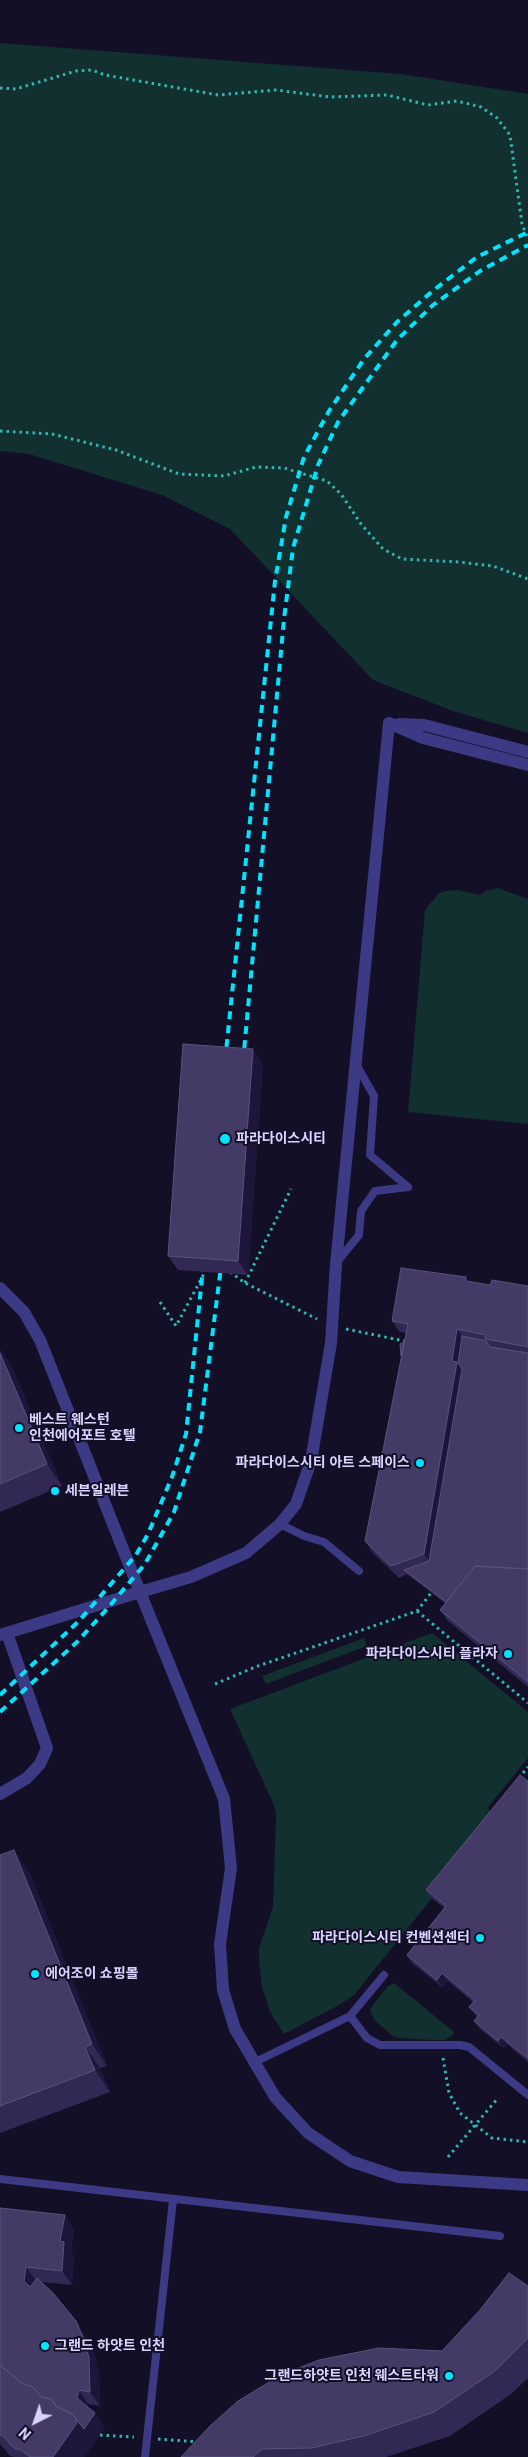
<!DOCTYPE html>
<html>
<head>
<meta charset="utf-8">
<style>
	body { margin:0 }
	#map { position:relative; width:528px; height:2457px; overflow:hidden; background:#130f26; font-family:Roboto,sans-serif }
	canvas { display:block }
	.north { position:absolute; left:10px; top:2397px; width:50px; height:50px; -webkit-text-stroke:4px #130f26; paint-order:stroke; rotate:221deg; font-size:14px; font-weight:700; line-height:20px; text-align:center; color:#d9d4ff }
	.north::after { content:''; display:block; margin:auto; width:18px; height:22px; background:#d9d4ff; clip-path:polygon(50% 0,100% 100%,50% 72%,0 100%) }
</style>
</head>
<body>
<div id="map">
<canvas width="528" height="2457"></canvas>
<div class="north">N</div>
</div>
<script>
const ctx = document.querySelector('canvas').getContext('2d');
ctx.lineJoin = 'round';
function paint(path, color) { ctx.fillStyle = color; ctx.fill(path, 'evenodd'); }
const toPath = rows => new Path2D(rows.map(r => 'M' + r).join(''));
function stroke(path, color, width, dash) { ctx.strokeStyle = color; ctx.lineWidth = width; ctx.lineCap = dash ? 'butt' : 'round'; ctx.setLineDash(dash || []); ctx.stroke(path); }
function write(font, color, halo, rows, align = 'center') {
  ctx.font = font + ' Roboto,"Noto Sans KR",sans-serif'; ctx.lineWidth = 4; ctx.setLineDash([]); ctx.textBaseline = 'middle'; ctx.strokeStyle = halo; ctx.fillStyle = color; for (const [text, x, y, turn = 0] of rows) {
    ctx.save(); ctx.translate(x, y); ctx.rotate((+turn || 0) * Math.PI / 180); ctx.textAlign = isNaN(turn) ? turn : align; if (halo) ctx.strokeText(text, 0, 0); ctx.fillText(text, 0, 0); ctx.restore();
  }
}
const green = toPath([
	[0,43,401,74,528,94,528,733,453,711,373,680,230,529,162,495,29,454,0,451],
	[498,888,528,899,528,1124,408,1112,425,910,438,894,444,891,458,890,480,895,485,891],
	[432,1633,528,1712,528,1758,488,1807,494,1821,354,1995,341,2004,284,2034,270,2012,262,1987,259,1961,259,1948,273,1907,276,1815,274,1805,230,1709],
	[364,1638,367,1646,266,1684,262,1676],
	[394,1983,454,2032,453,2035,445,2040,432,2040,399,2038,393,2036,375,2021,370,2010,375,2002,388,1986]
]);
const path = toPath([
	[0,88,16,89,76,71,92,70,105,75,218,95,276,90,330,97,387,95,428,105,457,101,481,107,497,118,510,135,522,224,528,239],
	[0,431,52,434,116,450,179,474,224,476,256,467,284,468,327,481,341,494,361,524,383,549,402,559,459,562,493,566,528,579],
	[230,1272,245,1283,317,1319],
	[245,1283,291,1189],
	[160,1302,176,1326,206,1270],
	[346,1329,409,1342],
	[417,1611,528,1703],
	[215,1684,258,1666,417,1611,431,1593],
	[523,1773,528,1767],
	[443,2058,449,2093,460,2113,492,2138,528,2142],
	[448,2157,498,2098],
	[100,2435,134,2437],
	[158,2439,199,2442]
]);
const service = toPath([
	[357,1066,374,1096,370,1155,408,1187],
	[337,1262,359,1235,361,1211,375,1191,408,1187],
	[280,1524,304,1536,324,1542,359,1571],
	[350,2016,384,1975],
	[253,2063,350,2016,367,2038,380,2045,460,2045,469,2047,528,2095],
	[0,2179,500,2236],
	[145,2457,173,2200]
]);
const minor = toPath([
	[389,723,336,1264,331,1343,311,1461,296,1504,280,1524,246,1553,191,1577,140,1592,224,1799,231,1868,220,1944,223,1990,235,2029,275,2097,308,2133,350,2161,398,2177,528,2185],
	[389,723,423,738,528,765],
	[399,724,424,725,528,752],
	[0,1288,24,1312,40,1340,140,1592,0,1635],
	[0,1794,27,1778,40,1764,47,1748,7,1633]
]);
const rail = toPath([
	[225,1061,275,581,286,517,304,457,329,411,364,359,397,322,435,289,477,257,528,232],
	[243,1062,284,619,293,548,318,465,338,422,397,340,433,305,480,271,528,245],
	[0,1695,79,1621,136,1555,148,1534,172,1477,186,1434,204,1258],
	[0,1712,77,1642,107,1609,145,1564,174,1512,200,1432,222,1259]
]);
const wall = toPath([
	[253,1049,263,1064,248,1275,178,1270,168,1256],
	[469,1281,490,1285,528,1286,528,1687,448,1621,440,1610,445,1603,407,1574,399,1578,372,1552,365,1541,406,1333,400,1332,392,1321],
	[0,1349,11,1365,62,1486,0,1512],
	[528,1781,528,2062,507,2044,504,2048,480,2029,474,2021,477,2017,469,2007,473,2002,448,1981,443,1988,412,1963,407,1955,445,1908,431,1898,426,1890],
	[0,1855,29,1872,107,2066,100,2068,110,2092,0,2133],
	[0,2208,65,2215,74,2230,71,2252,74,2256,72,2285,41,2282,86,2336,95,2356,99,2373,100,2406,88,2404,88,2407,95,2413,105,2427,84,2457,15,2457,10,2456,2,2446,0,2444],
	[528,2286,528,2378,511,2394,450,2436,386,2457,181,2457,442,2351]
]);
const shadedWall = toPath([
	[253,1049,263,1064,248,1275,238,1261],
	[457,1329,465,1341,465,1373,432,1565,424,1554,452,1361],
	[0,1349,11,1365,62,1486,47,1464,0,1353],
	[14,1850,29,1872,107,2066,92,2044],
	[442,1973,448,1981,443,1988,437,1980],
	[501,2037,507,2044,504,2048,498,2041],
	[85,2047,100,2068,110,2092,95,2070],
	[65,2215,74,2230,71,2252,74,2256,72,2285,62,2271,60,2241],
	[26,2267,36,2281,34,2295,24,2281],
	[76,2321,86,2336,95,2356,99,2373,100,2406,90,2392],
	[79,2390,88,2404,87,2412,77,2398],
	[95,2413,105,2427,84,2457,53,2457,76,2418]
]);
const building = toPath([
	[183,1044,253,1049,238,1261,168,1256,183,1044],
	[401,1268,466,1277,466,1281,490,1285,492,1280,528,1286,528,1347,485,1339,486,1335,457,1329,452,1361,457,1362,424,1554,391,1566,365,1541,408,1324,392,1321,401,1268],
	[462,1336,486,1341,490,1347,528,1353,528,1569,475,1566,446,1602,404,1570,429,1561,462,1369,458,1363,462,1336],
	[404,1342,401,1356,400,1344,404,1342],
	[0,1353,47,1464,0,1484,0,1353],
	[475,1566,528,1569,528,1682,440,1610,475,1566],
	[520,1775,528,1781,528,2058,501,2037,498,2041,474,2021,479,2015,469,2007,475,2000,442,1973,437,1980,407,1955,446,1906,426,1890,520,1775],
	[14,1850,92,2044,85,2047,95,2070,0,2106,0,1855,14,1850],
	[0,2208,65,2215,60,2241,64,2242,62,2271,26,2267,24,2281,30,2287,37,2278,53,2293,76,2321,85,2342,89,2358,90,2392,79,2390,77,2398,95,2413,84,2429,72,2414,56,2406,51,2399,41,2397,33,2387,23,2384,0,2365,0,2208],
	[509,2273,528,2286,528,2338,495,2371,434,2412,367,2435,312,2448,262,2449,253,2457,181,2457,210,2426,238,2401,281,2375,319,2360,379,2348,442,2351,480,2310,509,2273],
	[0,2365,23,2384,33,2387,41,2397,51,2399,55,2406,72,2414,76,2418,77,2423,53,2457,30,2457,21,2450,14,2448,3,2436,0,2435,0,2365]
]);
const markers = [
	[225,1139,6,"#00e5ff"],
	[19,1428,5,"#00e5ff"],
	[420,1463,5,"#00e5ff"],
	[55,1491,5,"#00e5ff"],
	[508,1654,5,"#00e5ff"],
	[480,1938,5,"#00e5ff"],
	[35,1974,5,"#00e5ff"],
	[45,2346,5,"#00e5ff"],
	[449,2376,5,"#00e5ff"]
];
const poiNames = [
	["파라다이스시티",236,1139],
	["베스트 웨스턴",29,1420],
	["인천에어포트 호텔",29,1436],
	["파라다이스시티 아트 스페이스",410,1463,"right"],
	["세븐일레븐",65,1491],
	["파라다이스시티 플라자",498,1654,"right"],
	["파라다이스시티 컨벤션센터",470,1938,"right"],
	["에어조이 쇼핑몰",45,1974],
	["그랜드 하얏트 인천",55,2346],
	["그랜드하얏트 인천 웨스트타워",439,2376,"right"]
];
paint(green, '#12302f');
stroke(path, '#2fb8b0', 3, [2.5, 4]);
stroke(service, '#3d3a85', 8);
stroke(minor, '#3d3a85', 12);
stroke(rail, '#00e5ff', 4, [8, 6]);
paint(wall, '#312854');
paint(shadedWall, '#1d163a');
paint(building, '#433a66');
stroke(building, '#5a527e', 1);
for (const [x, y, r, color] of markers) { const dot = new Path2D(); dot.arc(x, y, r, 0, 2 * Math.PI); ctx.fillStyle = color; ctx.fill(dot); stroke(dot, '#130f26', 2); }
write('bold 14px', '#d9d4ff', '#130f26', poiNames, 'left');
</script>
</body>
</html>
